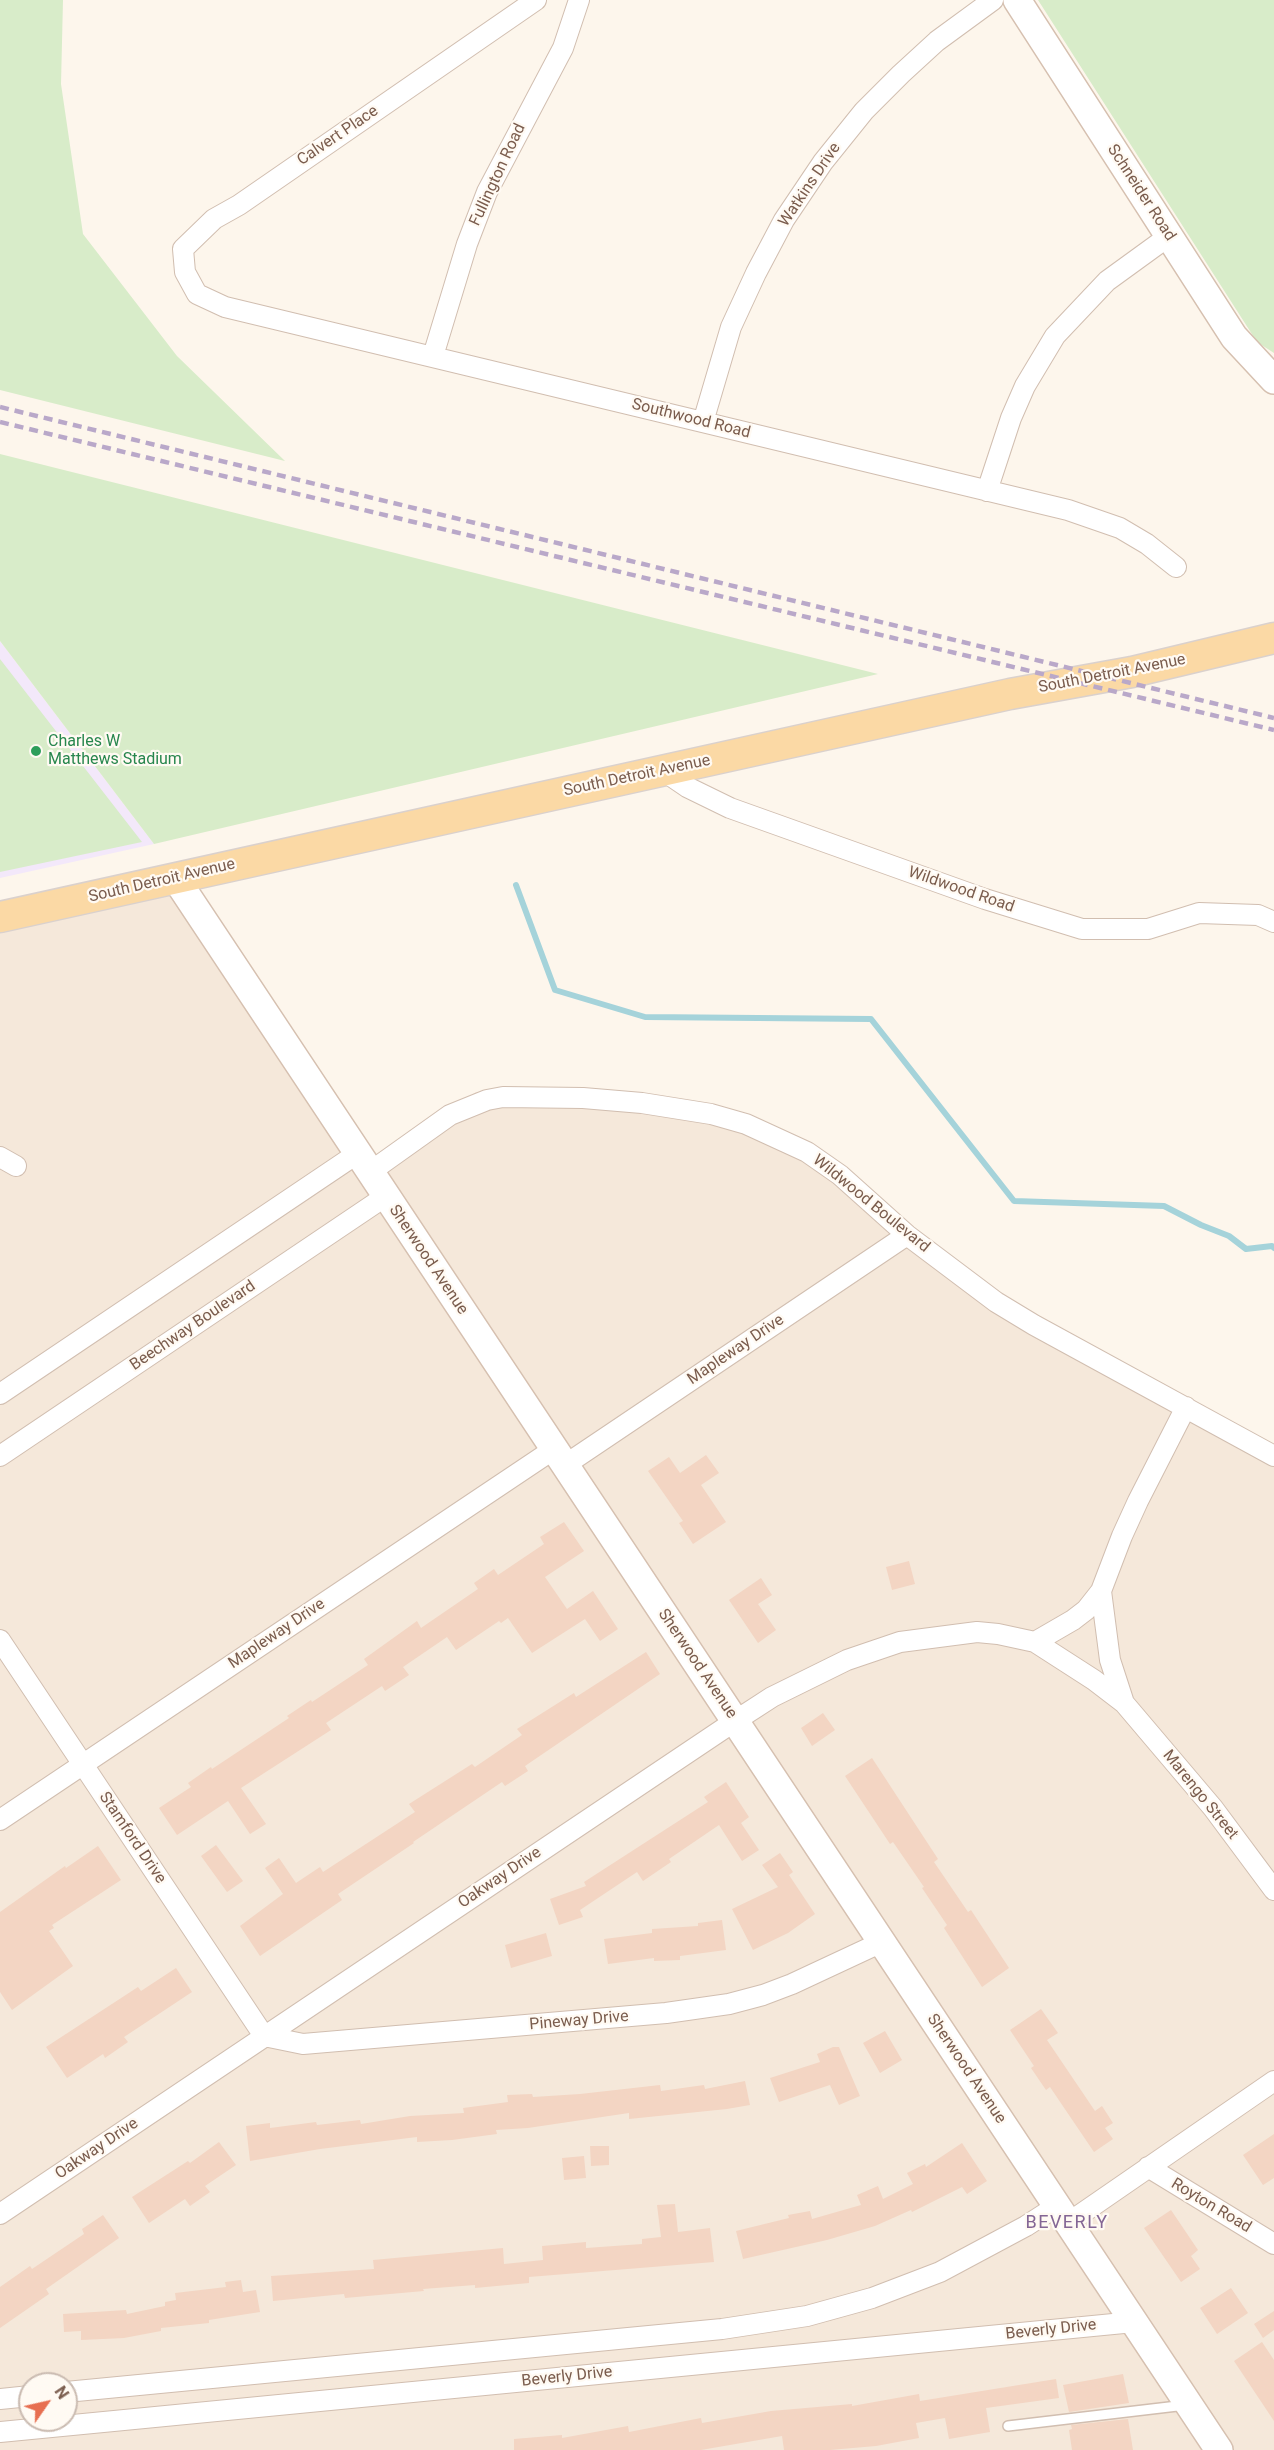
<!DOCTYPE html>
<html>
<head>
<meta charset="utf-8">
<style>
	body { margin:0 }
	#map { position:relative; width:1274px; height:2450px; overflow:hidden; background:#fdf6ec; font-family:Roboto,sans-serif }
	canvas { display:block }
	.north { position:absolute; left:18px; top:2372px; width:60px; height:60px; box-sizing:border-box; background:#fffaf3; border:2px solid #cabbb1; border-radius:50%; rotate:56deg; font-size:16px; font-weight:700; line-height:24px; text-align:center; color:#7a5c4d }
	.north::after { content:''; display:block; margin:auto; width:21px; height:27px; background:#e76f51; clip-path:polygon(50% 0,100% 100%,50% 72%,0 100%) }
</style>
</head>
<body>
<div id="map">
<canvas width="1274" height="2450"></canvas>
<div class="north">N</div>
</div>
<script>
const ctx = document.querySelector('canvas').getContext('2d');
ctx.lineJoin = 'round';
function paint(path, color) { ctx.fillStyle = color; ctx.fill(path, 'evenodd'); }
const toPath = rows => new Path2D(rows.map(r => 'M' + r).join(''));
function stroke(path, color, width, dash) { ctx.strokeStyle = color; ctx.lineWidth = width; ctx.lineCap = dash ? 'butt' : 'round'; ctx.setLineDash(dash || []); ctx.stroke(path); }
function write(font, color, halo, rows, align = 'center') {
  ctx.font = font + ' Roboto,sans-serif'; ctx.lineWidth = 4.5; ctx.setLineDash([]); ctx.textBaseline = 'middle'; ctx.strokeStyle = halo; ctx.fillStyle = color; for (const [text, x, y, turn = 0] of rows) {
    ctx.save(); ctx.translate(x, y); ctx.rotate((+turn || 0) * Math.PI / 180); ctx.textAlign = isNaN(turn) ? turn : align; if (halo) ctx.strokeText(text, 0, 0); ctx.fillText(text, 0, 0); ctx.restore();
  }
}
const residential = toPath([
	[193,888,372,1160,476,1092,705,1103,812,1146,917,1233,1002,1299,1274,1450,1274,2450,0,2450,0,930],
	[30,2384,66,2384,66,2420,30,2420]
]);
const education = toPath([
	[0,641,154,844,0,878]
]);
const green = toPath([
	[0,0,63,0,61,84,83,234,177,356,285,461,0,390],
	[1038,0,1274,0,1274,353,1257,342],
	[0,454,878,674,154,844,0,641],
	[0,659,142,842,0,872]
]);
const stream = toPath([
	[516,885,555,990,645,1017,871,1019,1014,1201,1164,1206,1201,1225,1229,1236,1246,1249,1272,1246,1274,1248]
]);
const building = toPath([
	[706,1455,719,1473,701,1485,726,1522,693,1544,679,1523,683,1521,648,1471,669,1457,680,1473],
	[564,1522,584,1551,545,1577,567,1609,593,1591,618,1629,600,1641,585,1619,532,1653,508,1618,501,1623,499,1621,456,1650,447,1637,403,1667,409,1675,385,1691,382,1686,326,1723,331,1730,241,1788,266,1824,250,1834,228,1801,177,1835,159,1808,191,1787,188,1783,211,1767,212,1769,289,1718,287,1716,311,1700,312,1702,368,1665,364,1659,417,1621,421,1628,478,1589,474,1583,494,1569,498,1575,544,1544,540,1537],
	[909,1561,915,1584,892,1590,886,1567],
	[761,1578,772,1595,758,1604,776,1630,758,1643,729,1600],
	[646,1652,660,1674,525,1766,528,1771,505,1786,502,1782,413,1842,414,1843,338,1894,342,1900,260,1956,240,1926,283,1894,265,1868,279,1858,296,1883,320,1867,323,1872,415,1812,409,1804,472,1764,475,1767,522,1735,517,1729,574,1693,576,1697],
	[823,1713,835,1730,812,1746,801,1728],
	[872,1758,938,1859,934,1862,968,1912,971,1910,1009,1968,982,1987,944,1928,947,1925,922,1888,924,1887,893,1842,890,1844,845,1776],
	[726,1782,749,1817,741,1823,759,1850,742,1861,719,1825,669,1859,671,1862,643,1881,637,1872,580,1910,583,1917,559,1925,550,1899,586,1886,584,1882,708,1802,704,1797],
	[216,1845,243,1881,227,1892,201,1856],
	[98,1846,121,1880,52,1925,54,1928,49,1931,73,1966,12,2010,0,1992,0,1912,65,1866,66,1868],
	[780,1853,793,1872,789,1875,815,1914,788,1933,753,1950,732,1909,778,1887,762,1865],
	[722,1920,726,1950,680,1956,680,1960,654,1961,654,1958,608,1964,604,1939,652,1933,652,1929,698,1926,698,1923],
	[546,1933,552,1956,511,1968,505,1945],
	[176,1968,192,1992,124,2037,128,2042,105,2058,103,2054,67,2078,46,2047,138,1987,141,1991],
	[1041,2009,1058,2033,1047,2040,1095,2111,1102,2106,1113,2123,1105,2128,1113,2139,1094,2152,1050,2087,1046,2090,1031,2068,1034,2066,1010,2030],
	[885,2031,902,2060,880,2073,863,2043],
	[833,2047,839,2047,860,2096,839,2105,830,2085,779,2102,770,2078,820,2062,817,2054],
	[745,2081,750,2105,727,2109,629,2119,629,2113,528,2128,496,2130,497,2134,452,2140,417,2142,417,2137,320,2149,250,2161,246,2126,270,2123,270,2128,316,2122,317,2125,360,2120,361,2124,410,2116,464,2113,463,2108,508,2102,507,2095,532,2094,533,2097,580,2094,660,2085,661,2091,704,2085,705,2089],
	[1274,2134,1274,2178,1263,2185,1243,2155],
	[219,2142,236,2165,205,2186,210,2192,190,2206,185,2199,149,2223,132,2197,188,2161,190,2163],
	[962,2143,987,2181,967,2194,962,2187,912,2212,911,2210,875,2226,827,2240,743,2259,736,2231,789,2218,788,2215,810,2211,812,2219,861,2205,857,2195,878,2186,883,2199,913,2184,907,2173,925,2164,926,2167],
	[590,2146,609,2146,609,2165,591,2166],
	[584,2156,586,2178,564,2180,562,2158],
	[675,2204,678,2232,710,2228,714,2262,529,2277,529,2283,475,2288,475,2285,423,2289,424,2291,345,2298,344,2294,273,2301,271,2276,374,2269,373,2260,503,2248,504,2264,543,2260,542,2246,586,2242,586,2248,642,2244,642,2239,661,2237,657,2205],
	[1171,2210,1198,2250,1191,2256,1200,2269,1181,2282,1144,2228],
	[103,2215,119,2238,46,2289,49,2294,0,2328,0,2287,30,2266,32,2269,84,2234,82,2229],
	[241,2280,243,2292,256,2290,260,2312,209,2320,209,2323,161,2328,161,2331,124,2338,81,2340,81,2331,64,2332,63,2314,126,2310,127,2314,165,2306,165,2302,176,2300,175,2293,226,2287,225,2282],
	[1231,2288,1248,2313,1217,2334,1200,2308],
	[1274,2311,1274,2330,1263,2338,1254,2324],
	[1262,2342,1274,2360,1274,2421,1234,2361],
	[1123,2374,1129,2403,1069,2412,1063,2385],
	[1056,2379,1059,2398,986,2408,990,2432,949,2439,945,2418,916,2423,919,2438,876,2446,830,2450,784,2450,782,2436,701,2450,514,2450,514,2439,562,2435,562,2438,628,2426,629,2432,701,2418,702,2423,771,2411,852,2404,852,2406,919,2394,920,2401],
	[1128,2419,1133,2450,1072,2450,1069,2430,1072,2429,1071,2425]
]);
const lane = toPath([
	[1008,2426,1186,2405]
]);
const street = toPath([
	[536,0,239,205,214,219,183,249,185,272,197,294,225,307,1068,510,1120,528,1147,544,1176,567],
	[433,356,467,244,487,192,563,48,579,0],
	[703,422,731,327,756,273,784,220,823,162,864,111,901,74,937,41,993,0],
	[987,491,1011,418,1025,386,1055,336,1107,281,1169,236],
	[662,770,687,787,730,808,985,899,1082,929,1148,929,1199,913,1258,915,1274,922],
	[0,1157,16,1166],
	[370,1172,450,1115,487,1100,503,1097,583,1098,642,1103,711,1114,746,1124,807,1152,840,1175,907,1235,996,1302,1034,1325,1274,1456],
	[0,1394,358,1153],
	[1186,1407,1138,1501,1122,1536,1101,1591,1110,1660,1124,1703,1213,1808,1274,1890],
	[0,1456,386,1196],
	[565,1465,907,1235],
	[0,1640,264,2036,303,2044,666,2013,729,2004,763,1995,792,1984,882,1942],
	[1035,1642,1073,1620,1086,1610,1101,1591],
	[0,1820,554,1449],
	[1148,2167,1274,2244],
	[0,2214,735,1721,772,1697,847,1660,900,1642,977,1632,998,1634,1035,1642,1094,1680,1124,1703],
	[1068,2223,1274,2081],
	[66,2392,722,2329,807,2316,872,2298,940,2272,1026,2226,1057,2206],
	[0,2399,30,2396],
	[0,2432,1134,2322]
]);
const secondary = toPath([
	[1017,0,1234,337,1274,380],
	[176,879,1219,2450]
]);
const primary = toPath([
	[0,917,1010,694,1132,672,1274,638]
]);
const rail = toPath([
	[0,407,1274,718],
	[0,422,1274,730]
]);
const markers = [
	[36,751,6,"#2e9e5b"]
];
const streetNames = [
	["Calvert Place",338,136,-34],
	["Fullington Road",498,175,-65],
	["Watkins Drive",810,185,-56],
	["Schneider Road",1141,193,57],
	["Southwood Road",691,419,14],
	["South Detroit Avenue",1112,674,-11],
	["South Detroit Avenue",637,776,-12],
	["South Detroit Avenue",162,881,-13],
	["Wildwood Road",961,890,19],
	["Wildwood Boulevard",871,1204,39],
	["Sherwood Avenue",428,1260,56],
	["Beechway Boulevard",193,1326,-34],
	["Mapleway Drive",736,1350,-34],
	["Mapleway Drive",277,1634,-34],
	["Sherwood Avenue",697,1664,56],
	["Marengo Street",1200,1795,51],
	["Stamford Drive",132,1838,56],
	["Oakway Drive",500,1878,-34],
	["Pineway Drive",579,2021,-5],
	["Sherwood Avenue",966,2069,56],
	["Oakway Drive",97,2149,-34],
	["Royton Road",1211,2206,31],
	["Beverly Drive",1051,2330,-6],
	["Beverly Drive",567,2377,-6]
];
const leisureNames = [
	["Charles W",48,742],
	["Matthews Stadium",48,760]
];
const neighbourhoodNames = [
	["BEVERLY",1067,2223]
];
paint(residential, '#f5e8da');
paint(education, '#f3e8fa');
paint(green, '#d8ecc9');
stroke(stream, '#a5d3da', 6);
paint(building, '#f3d5c3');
stroke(lane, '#d1beb0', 12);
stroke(street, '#d1beb0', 22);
stroke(secondary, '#d6c0b0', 30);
stroke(primary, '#dad1cd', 33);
stroke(lane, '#fff', 9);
stroke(street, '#fff', 20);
stroke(secondary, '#fff', 27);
stroke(primary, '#fbd9a5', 30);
stroke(rail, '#b9a8c9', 4.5, [9, 6]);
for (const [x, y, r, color] of markers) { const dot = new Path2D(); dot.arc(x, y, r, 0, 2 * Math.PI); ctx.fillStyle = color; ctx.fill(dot); stroke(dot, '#fffaf3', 2); }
write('16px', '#7a5c4d', '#fffaf3', streetNames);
write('16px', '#27864d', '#fffaf3', leisureNames, 'left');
ctx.letterSpacing = '1.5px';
write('18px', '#846695', '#fffaf3', neighbourhoodNames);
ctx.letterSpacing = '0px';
</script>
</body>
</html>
